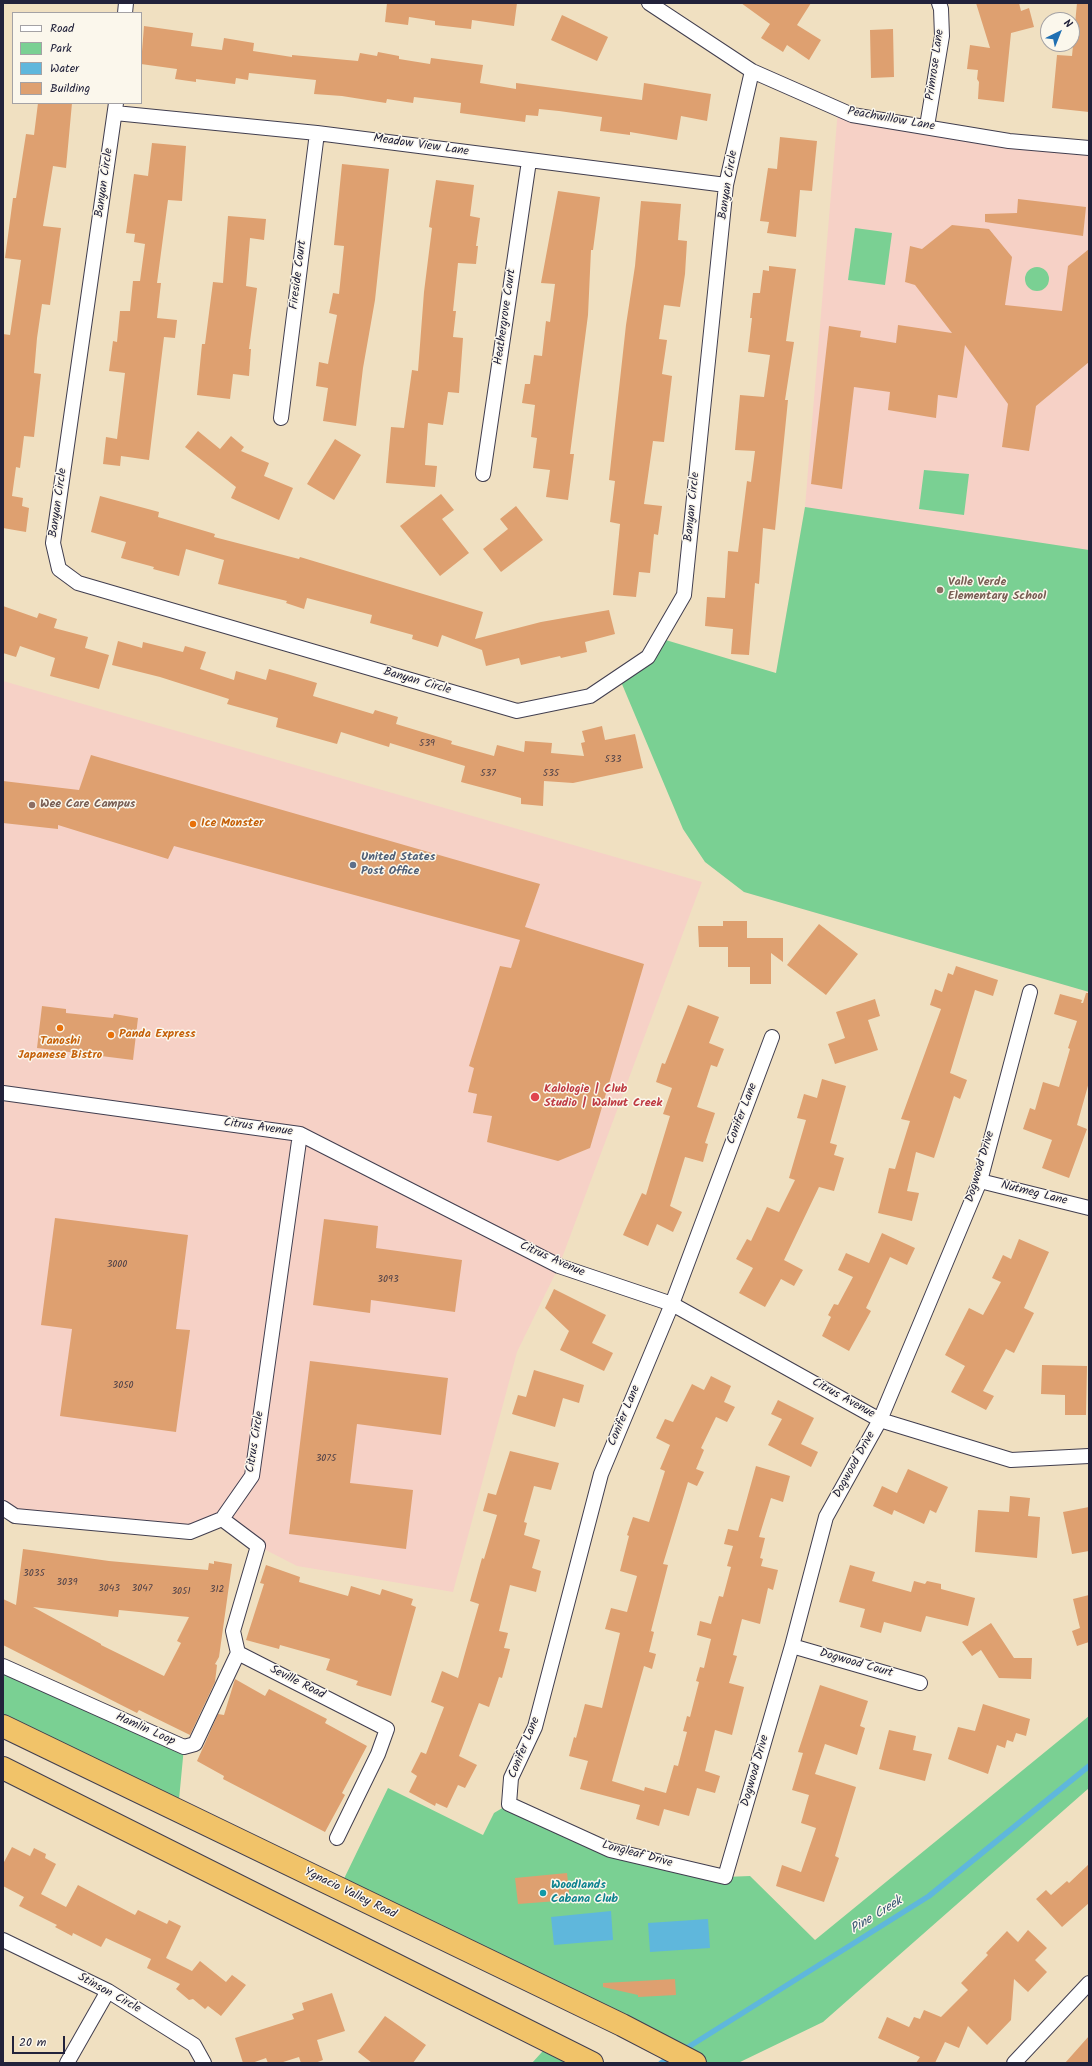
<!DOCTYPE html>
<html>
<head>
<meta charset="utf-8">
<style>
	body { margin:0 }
	#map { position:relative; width:1092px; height:2066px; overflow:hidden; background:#f0e0c1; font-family:Kalam,sans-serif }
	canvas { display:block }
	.frame { position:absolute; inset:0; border:4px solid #22223b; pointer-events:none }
	.legend { position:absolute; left:12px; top:12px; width:130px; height:92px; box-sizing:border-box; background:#fbf7ec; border:1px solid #a4a2a5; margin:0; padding:5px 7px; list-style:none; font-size:12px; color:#22223b }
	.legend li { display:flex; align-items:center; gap:8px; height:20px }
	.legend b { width:20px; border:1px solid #a4a2a5 }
	.north { position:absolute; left:1040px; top:12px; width:40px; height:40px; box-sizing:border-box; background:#fbf7ec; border:1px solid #a4a2a5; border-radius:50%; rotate:43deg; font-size:11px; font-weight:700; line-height:16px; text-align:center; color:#22223b }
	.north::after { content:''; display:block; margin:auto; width:14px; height:18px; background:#1f6fb2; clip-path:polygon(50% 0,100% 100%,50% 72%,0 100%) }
	.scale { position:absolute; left:12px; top:2036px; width:53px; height:18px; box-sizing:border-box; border:2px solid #22223b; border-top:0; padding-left:5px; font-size:12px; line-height:14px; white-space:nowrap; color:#22223b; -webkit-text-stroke:3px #fbf7ec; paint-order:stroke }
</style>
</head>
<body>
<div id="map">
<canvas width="1092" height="2066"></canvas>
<div class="frame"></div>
<ul class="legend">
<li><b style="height:5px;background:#fff"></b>Road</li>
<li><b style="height:11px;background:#7ad093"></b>Park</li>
<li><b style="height:11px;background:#5fb7dc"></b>Water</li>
<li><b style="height:11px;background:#dea070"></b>Building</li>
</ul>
<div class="north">N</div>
<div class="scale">20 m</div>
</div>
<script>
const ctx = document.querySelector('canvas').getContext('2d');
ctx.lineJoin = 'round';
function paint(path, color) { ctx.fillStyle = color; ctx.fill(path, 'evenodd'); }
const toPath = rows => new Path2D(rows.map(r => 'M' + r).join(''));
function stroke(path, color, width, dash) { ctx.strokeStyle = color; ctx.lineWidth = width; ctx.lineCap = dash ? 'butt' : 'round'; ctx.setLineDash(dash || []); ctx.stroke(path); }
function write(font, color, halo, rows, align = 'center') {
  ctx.font = font + ' Kalam,sans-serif'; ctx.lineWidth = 3; ctx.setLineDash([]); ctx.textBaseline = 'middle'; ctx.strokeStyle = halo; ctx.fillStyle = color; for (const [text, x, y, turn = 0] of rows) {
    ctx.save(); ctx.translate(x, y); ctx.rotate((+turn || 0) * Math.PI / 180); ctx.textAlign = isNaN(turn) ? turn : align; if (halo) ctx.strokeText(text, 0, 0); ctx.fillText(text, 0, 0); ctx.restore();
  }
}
const built = toPath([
	[838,109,1089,148,1089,992,744,892,776,673,805,507],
	[3,681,702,882,559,1266,517,1352,453,1592,297,1566,258,1546,222,1519,190,1532,3,1508]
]);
const green = toPath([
	[855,228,892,233,885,285,848,280],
	'1025 279a12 12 0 1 1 24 0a12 12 0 1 1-24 0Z',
	[924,470,969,474,964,515,919,509],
	[805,507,1089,550,1089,992,744,892,705,862,683,829,619,677,659,638,776,673],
	[3,1666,184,1747,178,1810,3,1726],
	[1089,1716,1089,1788,823,2022,738,2063,695,2063,339,1889,388,1788,483,1835,494,1813,509,1804,610,1850,725,1877,750,1876,815,1940],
	[551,2042,592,2063,532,2063]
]);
const water = toPath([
	[611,1911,613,1940,554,1945,551,1917],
	[708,1919,710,1948,650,1952,648,1923]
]);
const stream = toPath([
	[682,2051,929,1896,1089,1766],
	[661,2063,671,2057]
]);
const building = toPath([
	[387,3,517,3,514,26,472,20,471,29,435,25,435,21,409,17,408,25,385,22],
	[741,3,811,3,797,25,821,40,809,60,787,45,783,52,761,38,770,24],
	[976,3,1019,3,1021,11,1029,8,1034,27,1011,33,1004,102,978,99,979,82,977,79,978,70,967,69,970,45,990,48],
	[1077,3,1089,3,1089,112,1052,108,1057,55,1072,56],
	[562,15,608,37,597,61,551,40],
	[144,26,193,33,191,46,222,50,224,38,254,43,253,51,292,57,292,55,358,61,360,53,377,56,378,52,399,56,399,59,430,64,431,58,483,65,480,83,516,89,516,83,642,100,644,83,711,94,707,121,681,116,677,140,630,132,630,135,600,131,602,117,559,111,539,109,538,116,526,115,525,122,460,113,461,103,414,97,413,103,387,99,386,103,342,96,314,94,316,80,249,73,248,80,236,78,235,84,196,79,196,82,175,79,177,69,141,64],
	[893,29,894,77,871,78,870,30],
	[38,103,72,103,66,168,53,166,43,226,61,228,50,305,42,304,37,338,34,373,41,374,34,437,24,436,20,468,16,467,12,496,23,498,22,506,29,508,26,532,3,528,3,334,10,335,21,260,5,258,13,198,16,198,26,134,34,135],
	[780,137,817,141,812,191,800,190,796,237,767,233,769,222,760,221,768,168,777,169],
	[152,143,186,146,182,201,168,200,157,283,161,283,157,318,177,320,175,338,164,337,149,460,121,456,120,466,103,464,106,437,117,439,125,373,109,371,113,341,117,342,120,311,130,311,133,281,140,281,145,244,134,242,135,234,126,233,134,174,148,176],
	[342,164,389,169,375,300,363,368,356,426,323,421,328,388,316,386,319,362,328,364,337,315,329,313,333,293,339,294,344,246,334,245],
	[436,180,474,185,470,216,480,218,476,246,478,246,476,264,458,263,453,311,456,311,453,337,463,338,459,393,448,392,443,425,428,423,425,465,437,466,435,487,386,483,391,427,404,428,412,370,418,371,424,292,432,228,429,227],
	[558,191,600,197,593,250,591,250,588,315,570,454,574,454,568,500,546,497,550,470,533,468,537,438,531,437,535,405,522,403,525,384,530,384,534,355,542,356,546,321,550,322,555,284,541,283],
	[1018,199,1086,207,1083,236,985,222,985,214,1017,213],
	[641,201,681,204,678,240,687,241,685,274,680,307,664,305,659,339,667,340,662,374,672,376,664,442,653,441,644,504,662,506,658,535,654,534,650,573,639,572,636,597,613,595,620,524,610,522,615,481,609,480,626,325,635,266],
	[228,216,266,219,264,240,250,238,246,286,257,288,249,349,251,349,249,376,233,374,230,399,197,395,202,344,205,344,213,282,223,283],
	[952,225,989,229,1012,257,1005,305,1062,311,1068,266,1089,249,1089,362,1036,406,1029,451,1002,447,1008,404,965,345,957,398,938,395,936,418,888,410,890,392,854,387,842,489,811,484,829,326,861,331,860,337,896,343,898,325,952,333,915,285,905,282,910,246,922,249],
	[769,266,796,269,786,341,794,342,785,400,788,400,775,530,763,528,759,584,755,583,749,655,731,654,733,629,705,626,707,597,725,598,728,551,738,552,747,481,751,482,755,451,735,450,740,395,764,397,770,355,748,352,752,318,750,318,753,293,760,293,763,270,769,271],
	[198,431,220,449,231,436,244,447,241,451,269,463,264,476,293,488,279,520,231,498,236,487,185,447],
	[335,439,361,455,334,500,307,484],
	[441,494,454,510,442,519,469,553,440,576,400,526],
	[100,496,159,512,158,517,215,534,214,537,299,559,300,557,483,612,475,639,541,622,609,610,615,634,585,642,587,652,561,658,560,656,521,665,519,658,486,666,482,650,442,635,438,647,412,639,413,635,370,623,372,615,307,598,304,609,286,603,287,601,218,584,224,560,186,549,179,576,153,569,154,567,121,558,126,542,91,532],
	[516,506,543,540,501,572,483,549,508,529,500,519],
	[3,606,37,618,39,613,57,619,54,628,88,637,85,648,109,655,99,689,50,676,55,658,20,646,16,657,3,653],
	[118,641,142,648,143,642,183,652,185,646,206,652,200,669,234,680,236,671,266,680,269,669,287,674,317,683,313,696,373,714,375,710,398,717,396,724,452,741,451,744,494,756,497,745,524,752,525,741,552,743,551,753,584,756,581,743,585,742,582,731,602,726,605,740,635,734,643,768,573,783,544,781,543,806,521,804,521,798,461,782,465,766,390,743,389,747,341,732,337,744,276,727,278,718,227,704,229,699,160,677,112,665],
	[91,755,540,884,525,927,644,964,590,1148,558,1161,487,1142,492,1116,473,1113,477,1094,468,1092,474,1068,469,1066,500,966,511,968,520,940,174,846,168,859,58,825,58,829,3,823,3,781,79,790],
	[723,921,747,921,747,938,783,938,783,962,771,953,771,984,750,984,750,967,728,967,728,947,699,947,698,926,723,926],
	[819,924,858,954,826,995,787,965],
	[956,966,998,980,993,996,975,990,950,1073,967,1080,960,1099,954,1096,934,1158,916,1152,907,1191,919,1193,912,1221,878,1213,889,1168,895,1169,910,1121,901,1119,941,1009,930,1005,935,989,942,992,948,973,953,975],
	[1086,993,1089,993,1089,1082,1077,1125,1087,1129,1069,1178,1042,1168,1052,1140,1023,1129,1030,1108,1035,1110,1043,1082,1059,1087,1070,1049,1068,1048,1077,1021,1054,1014,1060,994,1082,1000,1081,1003,1083,1003],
	[875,999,880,1016,868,1020,878,1050,835,1064,828,1044,845,1038,836,1012],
	[688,1005,719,1017,709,1043,724,1049,717,1067,711,1065,697,1107,715,1113,705,1143,708,1144,703,1162,685,1157,670,1206,682,1212,673,1232,657,1224,648,1246,623,1235,642,1193,646,1195,670,1116,663,1114,672,1088,656,1082,662,1063,665,1064],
	[42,1006,66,1009,66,1013,113,1018,114,1014,138,1018,133,1060,37,1048],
	[822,1079,846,1086,830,1143,837,1145,834,1155,844,1158,834,1191,819,1187,784,1260,803,1270,794,1286,781,1279,765,1307,739,1293,753,1268,736,1259,747,1239,751,1241,767,1207,779,1212,795,1180,789,1178,806,1120,797,1118,804,1094,817,1098],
	[55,1218,188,1235,176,1329,190,1330,176,1432,60,1416,72,1329,41,1325],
	[324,1219,378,1226,376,1248,462,1260,455,1312,371,1300,370,1313,313,1305],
	[882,1233,915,1248,907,1265,890,1257,866,1308,871,1311,849,1351,822,1336,831,1317,828,1315,834,1304,838,1305,853,1277,838,1270,846,1253,869,1263],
	[1019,1239,1049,1252,1024,1308,1034,1313,1014,1353,1006,1349,983,1391,994,1396,986,1410,951,1392,965,1366,945,1355,969,1308,983,1315,1001,1282,992,1278,1003,1255,1011,1259],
	[554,1289,606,1315,592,1343,613,1353,604,1371,560,1350,569,1331,545,1308],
	[310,1361,448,1378,441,1435,357,1424,350,1483,413,1490,406,1549,289,1534],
	[1042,1365,1087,1366,1086,1415,1065,1415,1065,1395,1041,1394],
	[534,1370,584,1385,579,1403,563,1398,555,1427,512,1414,518,1395,526,1397],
	[711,1376,731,1386,724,1402,735,1407,727,1422,716,1417,701,1448,704,1450,696,1469,704,1472,697,1486,688,1482,663,1564,668,1565,651,1631,654,1632,649,1652,656,1654,652,1669,644,1666,612,1781,644,1791,645,1787,666,1793,674,1765,678,1766,687,1732,683,1731,687,1716,690,1717,699,1682,696,1681,700,1667,704,1668,711,1639,697,1635,700,1621,711,1624,719,1596,723,1597,731,1567,727,1566,733,1546,724,1544,728,1529,738,1531,756,1466,790,1476,783,1502,771,1498,759,1537,765,1538,760,1558,763,1559,761,1566,778,1570,773,1590,768,1588,760,1624,742,1619,733,1655,737,1656,729,1683,744,1687,732,1735,715,1730,705,1771,720,1776,715,1793,697,1788,689,1816,664,1809,659,1826,636,1819,640,1805,580,1789,588,1761,569,1756,574,1737,576,1738,585,1704,602,1708,620,1633,605,1629,611,1608,627,1612,637,1576,620,1571,629,1536,627,1535,633,1517,649,1522,665,1471,660,1469,670,1445,656,1438,665,1419,673,1422,692,1384,704,1390],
	[778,1400,814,1418,801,1444,818,1452,811,1467,768,1445,782,1419,771,1414],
	[510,1451,559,1463,551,1490,534,1486,524,1522,527,1523,524,1535,540,1540,532,1568,541,1571,536,1592,510,1585,499,1631,508,1633,504,1648,510,1649,502,1678,499,1677,489,1707,479,1703,459,1756,477,1765,465,1788,458,1785,447,1808,436,1803,435,1806,409,1792,417,1776,411,1772,421,1752,426,1754,444,1707,431,1702,442,1671,458,1678,479,1604,470,1601,482,1558,484,1559,497,1515,483,1511,488,1493,496,1495],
	[908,1469,948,1487,936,1513,930,1510,924,1524,894,1510,892,1515,873,1506,882,1486,897,1493],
	[1010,1496,1030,1498,1028,1516,1040,1517,1037,1558,975,1552,978,1510,1009,1512],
	[1089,1507,1089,1551,1072,1554,1063,1512],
	[23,1549,109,1561,208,1570,209,1563,214,1564,214,1561,232,1564,219,1657,215,1664,217,1665,215,1682,190,1735,139,1710,137,1713,3,1645,3,1599,16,1605],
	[33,1607,118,1617,119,1610,189,1617,177,1641,181,1643,164,1676,101,1645,101,1644],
	[266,1565,300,1577,299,1582,348,1596,351,1586,380,1595,382,1589,413,1599,411,1605,416,1607,391,1696,356,1685,358,1681,326,1670,330,1659,280,1645,279,1649,246,1640,264,1584,260,1583],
	[850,1565,875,1572,872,1581,911,1592,914,1581,925,1584,927,1581,941,1584,941,1589,975,1598,968,1626,926,1616,921,1632,884,1622,881,1633,860,1627,865,1609,839,1602],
	[1089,1595,1089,1642,1077,1646,1072,1631,1080,1628,1073,1599],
	[991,1623,1014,1658,1032,1658,1031,1679,999,1678,981,1650,972,1656,962,1642],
	[235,1679,265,1696,269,1689,327,1719,325,1723,367,1746,342,1793,345,1795,325,1832,223,1779,224,1776,197,1761,218,1714,224,1715],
	[820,1685,868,1701,860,1726,865,1728,857,1755,825,1744,815,1774,856,1787,835,1856,839,1858,824,1902,776,1886,782,1865,801,1872,816,1828,801,1823,809,1795,792,1790,803,1753,798,1752],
	[983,1704,1030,1719,1026,1736,1016,1733,1013,1742,1007,1740,1005,1748,997,1745,988,1774,948,1759,958,1727,975,1731],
	[889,1730,916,1736,913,1750,932,1754,925,1781,879,1769],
	[12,1847,30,1856,34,1848,46,1854,45,1858,56,1864,41,1894,66,1907,78,1885,135,1915,138,1910,167,1924,169,1920,181,1926,166,1958,192,1971,200,1961,226,1982,232,1975,246,1985,221,2016,208,2006,205,2009,193,1999,189,2000,176,1989,180,1984,147,1968,151,1959,106,1938,101,1947,73,1933,72,1936,55,1927,57,1925,19,1906,24,1897,3,1886,3,1864],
	[1089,1864,1089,1903,1062,1927,1036,1899,1046,1890,1051,1895,1067,1881,1069,1883],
	[567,1873,570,1900,518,1904,515,1878],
	[1028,1930,1047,1948,1035,1960,1047,1972,1028,1992,1014,1979,1011,2020,987,2045,968,2026,959,2048,945,2042,935,2063,916,2063,920,2057,878,2038,887,2017,909,2027,914,2017,920,2019,924,2010,941,2017,968,1990,961,1983,988,1955,986,1953,1007,1931,1018,1942],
	[675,1979,676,1995,638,1997,638,1995,603,1987,603,1983],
	[332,1993,345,2031,317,2040,323,2060,315,2063,301,2063,299,2057,280,2063,268,2063,266,2058,252,2063,243,2063,235,2038,294,2019,292,2014,304,2010,302,2003],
	[385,2016,426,2045,413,2063,372,2063,358,2052],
	[1089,2036,1089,2063,1065,2063]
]);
const street = toPath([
	[649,3,752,71,852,115,1009,141,1089,148],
	[125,13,126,3],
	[116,103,53,543,59,569,78,583,517,711,590,696,648,657,684,595,726,185,752,71],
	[115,113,317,133,726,185],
	[927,126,942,36,941,9,939,3],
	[281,418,317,133],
	[483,474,529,161],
	[772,1037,672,1304,601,1474,535,1727,511,1778,509,1804,610,1850,725,1877,792,1646,826,1517,880,1420,980,1181,1030,992],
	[3,1093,300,1134,559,1266,672,1304,880,1420,1011,1460,1089,1456],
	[980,1181,1089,1208],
	[3,1508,15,1516,190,1532,222,1519,252,1476,300,1134],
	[222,1519,258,1546,233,1631,238,1653,387,1729,378,1754,337,1838],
	[792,1646,920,1683],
	[3,1666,184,1747,195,1744,238,1653],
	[3,1940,108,1991,194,2045,204,2063],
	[67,2063,108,1991],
	[1014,2063,1089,1983]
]);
const highway = toPath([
	[3,1726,622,2025,695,2063],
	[3,1768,592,2063]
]);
const markers = [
	[940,590,4,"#8d6e63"],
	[32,805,4,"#8d6e63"],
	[193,824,4,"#e8710a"],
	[353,865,4,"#5c6f8a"],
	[60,1028,4,"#e8710a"],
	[111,1035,4,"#e8710a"],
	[535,1097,5,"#e0444e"],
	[543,1893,4,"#0f9aa8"]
];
const numberNames = [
	["539",427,744],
	["533",613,760],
	["537",488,774],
	["535",551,774],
	["3000",117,1265],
	["3093",388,1280],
	["3050",123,1386],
	["3075",326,1459],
	["3035",34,1574],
	["3039",67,1583],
	["3043",109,1589],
	["3047",142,1589],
	["312",217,1590],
	["3051",181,1592]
];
const streetNames = [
	["Primrose Lane",936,65,-82],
	["Peachwillow Lane",891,120,10],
	["Meadow View Lane",421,146,8],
	["Banyan Circle",105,183,-82],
	["Banyan Circle",729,185,-81],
	["Fireside Court",299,275,-83],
	["Heathergrove Court",506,317,-82],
	["Banyan Circle",59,503,-82],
	["Banyan Circle",693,507,-84],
	["Banyan Circle",417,682,16],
	["Conifer Lane",743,1114,-69],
	["Citrus Avenue",258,1128,8],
	["Dogwood Drive",981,1167,-73],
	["Nutmeg Lane",1034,1194,14],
	["Citrus Avenue",552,1260,24],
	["Citrus Avenue",843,1399,29],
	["Conifer Lane",625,1416,-67],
	["Citrus Circle",256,1442,-81],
	["Dogwood Drive",855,1465,-61],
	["Dogwood Court",856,1664,16],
	["Seville Road",297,1683,27],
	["Hamlin Loop",145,1730,24],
	["Conifer Lane",525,1748,-68],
	["Dogwood Drive",756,1771,-74],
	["Longleaf Drive",637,1855,15],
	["Ygnacio Valley Road",350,1894,26],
	["Stinson Circle",109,1994,29]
];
const educationNames = [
	["Valle Verde",948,583],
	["Elementary School",948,597],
	["Wee Care Campus",40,805]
];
const foodNames = [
	["Ice Monster",201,824],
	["Panda Express",119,1035],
	["Tanoshi",60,1042,"center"],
	["Japanese Bistro",60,1056,"center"]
];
const serviceNames = [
	["United States",361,858],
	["Post Office",361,872]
];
const healthNames = [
	["Kalologie | Club",544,1090],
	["Studio | Walnut Creek",544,1104]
];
const cultureNames = [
	["Woodlands",551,1886],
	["Cabana Club",551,1900]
];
const waterNames = [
	["Pine Creek",877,1916,-32]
];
paint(built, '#f6d1c6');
paint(green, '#7ad093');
paint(water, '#5fb7dc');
stroke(stream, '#5fb7dc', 5.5);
paint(building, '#dea070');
stroke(street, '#413e4f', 16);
stroke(highway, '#413e4f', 24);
stroke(street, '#fff', 14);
stroke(highway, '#f1c369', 22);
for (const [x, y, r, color] of markers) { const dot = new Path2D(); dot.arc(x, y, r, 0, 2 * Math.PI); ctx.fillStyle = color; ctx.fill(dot); stroke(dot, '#fbf7ec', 1.5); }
write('10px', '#514248', null, numberNames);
write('12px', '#22223b', '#fbf7ec', streetNames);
write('bold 12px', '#785e54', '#fbf7ec', educationNames, 'left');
write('bold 12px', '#c56008', '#fbf7ec', foodNames, 'left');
write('bold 12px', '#4e5e75', '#fbf7ec', serviceNames, 'left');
write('bold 12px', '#be3a42', '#fbf7ec', healthNames, 'left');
write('bold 12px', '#0d838f', '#fbf7ec', cultureNames, 'left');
write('italic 13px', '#375673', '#fbf7ec', waterNames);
</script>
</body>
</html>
